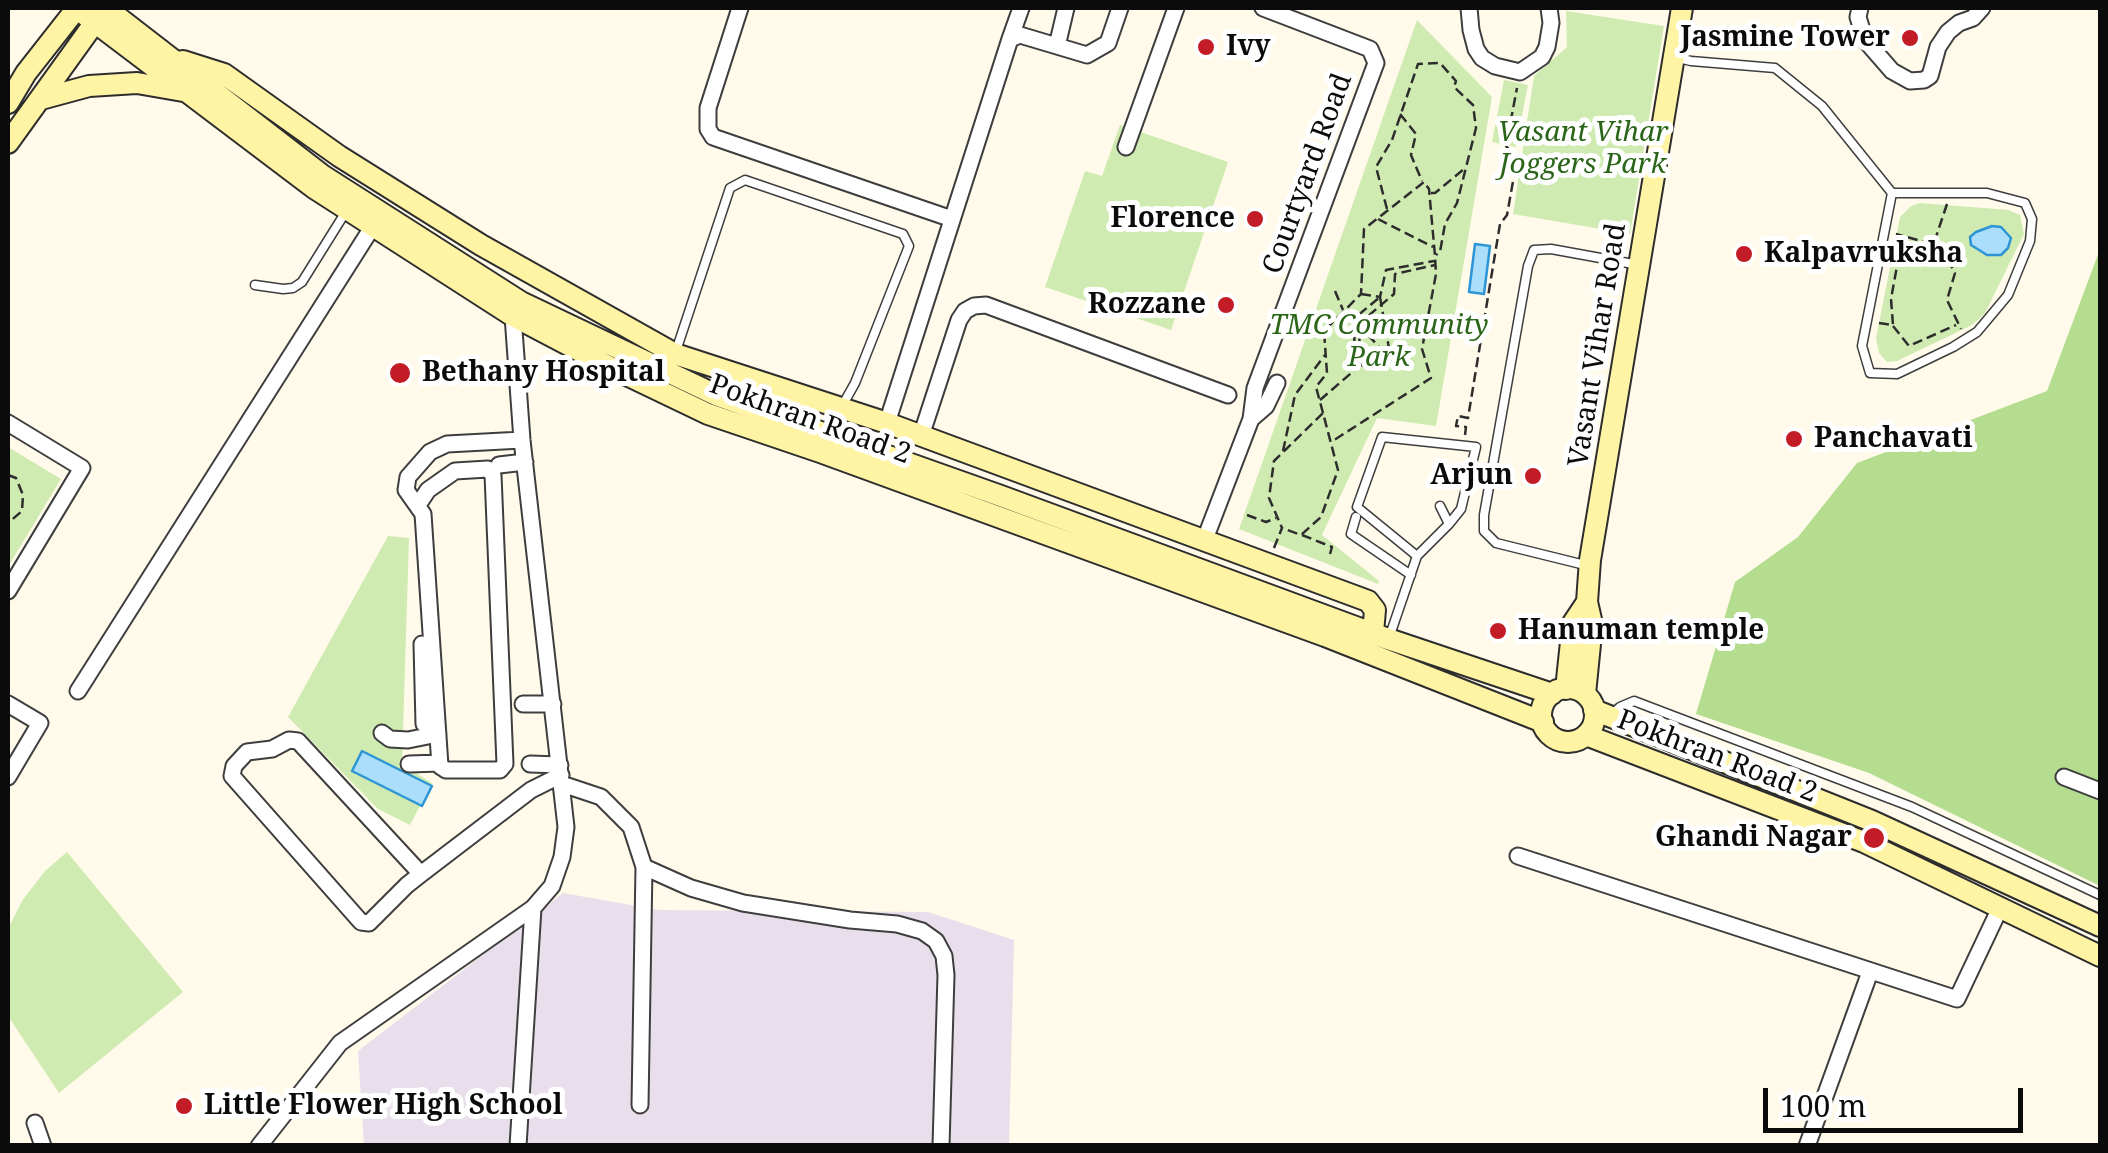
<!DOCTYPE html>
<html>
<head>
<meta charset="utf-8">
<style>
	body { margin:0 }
	#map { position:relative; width:2108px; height:1153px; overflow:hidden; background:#fffae9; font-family:"Noto Serif",serif }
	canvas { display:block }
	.frame { position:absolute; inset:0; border:10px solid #0b0b0b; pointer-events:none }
	.scale { position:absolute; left:1763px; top:1088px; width:260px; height:45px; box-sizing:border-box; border:5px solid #0b0b0b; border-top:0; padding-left:12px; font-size:30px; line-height:35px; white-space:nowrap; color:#0b0b0b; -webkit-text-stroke:8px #fff; paint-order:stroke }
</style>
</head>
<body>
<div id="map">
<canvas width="2108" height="1153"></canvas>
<div class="frame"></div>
<div class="scale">100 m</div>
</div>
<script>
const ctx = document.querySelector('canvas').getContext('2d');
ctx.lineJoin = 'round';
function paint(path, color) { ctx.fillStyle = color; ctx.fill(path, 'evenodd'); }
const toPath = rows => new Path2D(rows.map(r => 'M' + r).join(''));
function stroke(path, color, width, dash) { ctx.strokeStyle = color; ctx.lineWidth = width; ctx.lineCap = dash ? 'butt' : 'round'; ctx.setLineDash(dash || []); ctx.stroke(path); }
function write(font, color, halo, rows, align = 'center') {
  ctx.font = font + ' "Noto Serif",serif'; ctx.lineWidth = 10; ctx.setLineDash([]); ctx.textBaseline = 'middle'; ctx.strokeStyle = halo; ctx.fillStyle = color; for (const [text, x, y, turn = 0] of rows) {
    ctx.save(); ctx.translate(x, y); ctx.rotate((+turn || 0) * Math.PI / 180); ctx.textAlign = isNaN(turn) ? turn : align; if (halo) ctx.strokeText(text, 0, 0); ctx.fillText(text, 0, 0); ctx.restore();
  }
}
const industrial = toPath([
	[563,893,659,910,928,912,1014,940,1009,1145,364,1145,358,1051]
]);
const green = toPath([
	[1566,11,1664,26,1630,234,1513,214,1534,76,1567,47],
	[1417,20,1492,97,1436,426,1377,418,1322,535,1379,581,1378,584,1239,529],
	[1504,80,1528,85,1516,147,1492,142],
	[1120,125,1228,162,1171,330,1045,287,1085,171,1102,176],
	[1920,203,2009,210,2020,215,2024,234,1985,313,1979,319,1970,326,1897,361,1887,362,1879,353,1876,338,1900,217,1911,206],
	[8,447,61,479,8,567],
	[388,536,409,538,402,764,432,783,410,825,378,809,288,717],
	[67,852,183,992,59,1093,8,1016,8,929,22,901,45,871]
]);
const forest = toPath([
	[2100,249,2100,886,1869,773,1696,714,1735,582,1798,537,1857,463,2047,391]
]);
const water = toPath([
	[1992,226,2001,227,2011,238,2008,248,2001,255,1987,255,1971,245,1970,237,1976,232,1992,226],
	[1475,244,1490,246,1484,294,1469,292,1475,244],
	[362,751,432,786,422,806,352,771,362,751]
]);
const path = toPath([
	[1400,114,1416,134,1411,155,1422,181],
	[1431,193,1435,193,1464,169],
	[1947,204,1936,237,1955,273,1947,300,1961,329],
	[1387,209,1376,167,1392,140,1418,64,1440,63,1456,81,1454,87,1473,105,1476,128,1457,203,1445,224,1440,252,1436,255],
	[1378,219,1433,247],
	[1335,291,1343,310],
	[1361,294,1380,297,1386,270,1434,261],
	[1380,297,1391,360,1363,366,1353,357,1356,317,1380,297],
	[1879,323,1893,325,1891,299,1897,266,1906,251,1925,242,1896,234],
	[1358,324,1390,359],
	[1893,326,1909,346,1956,325],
	[1323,413,1316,387,1327,373,1324,331,1361,294,1364,229,1424,182,1429,189,1435,256,1436,274,1422,349,1431,378,1331,442],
	[1465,435,1466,427,1456,426,1458,416,1468,418,1500,224,1507,215,1517,159,1506,146,1517,88],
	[1283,451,1295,395,1325,355],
	[8,475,16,478,23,495,22,511,8,523],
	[1247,515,1266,522,1276,518],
	[1302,535,1332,547,1330,554],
	[1274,548,1282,528,1269,498,1274,461,1323,413,1338,470,1321,517,1301,535,1282,528]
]);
const lane = toPath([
	[1678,58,1691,61,1775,68,1822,106,1892,193,1987,193,2025,203,2032,219,2030,241,2008,295,1977,332,1953,347,1897,374,1870,373,1862,346,1892,193],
	[255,285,283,289,293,288,302,282,345,213],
	[675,354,730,188,745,180,903,234,909,246,855,383,841,408,830,434],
	[1356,517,1351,534,1411,575],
	[1417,556,1357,507,1382,437,1476,447,1461,509,1449,524],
	[1589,566,1496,543,1484,531,1484,515,1528,266,1534,250,1551,249,1639,265],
	[1390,635,1417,556,1449,524,1440,506],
	[1613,713,1620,707,1634,701,1912,807,2100,895]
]);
const street = toPath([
	[740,8,708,108,708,129,713,137,952,219],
	[1469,8,1471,30,1476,49,1482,58,1495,66,1520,72,1542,57,1547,47,1551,23,1549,8],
	[1860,8,1858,17,1865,40,1892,71,1910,81,1924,80,1930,76,1938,47,1948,32,1959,23,1973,18,1982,8],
	[1010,39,1021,8],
	[1057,46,1066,8],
	[1126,147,1176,8],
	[1251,419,1266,406,1277,383],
	[8,423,82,468,8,591],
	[887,423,1010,39,1020,35,1087,55,1108,43,1120,8],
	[921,436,959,320,965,311,974,306,986,305,1228,395],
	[499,465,525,462],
	[406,490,423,514,440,766,446,770,500,770,505,764,493,475,488,469,455,471,428,490,418,505],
	[406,490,408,477,430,452,447,444,522,440],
	[1205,539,1251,419,1255,388,1376,63,1370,49,1263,8],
	[422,644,424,724],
	[78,691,373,226],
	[8,704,40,723,8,777],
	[523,704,553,704],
	[382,733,390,739,408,740,438,734],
	[409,764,440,763],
	[530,764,560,765],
	[2064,777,2100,791],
	[562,784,601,797,631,827,644,867,640,1105],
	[1518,856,1957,999,2000,908],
	[644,867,691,888,743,903,850,920,897,924,922,931,936,941,944,956,946,975,941,1146],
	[421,874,298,741,289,740,272,749,247,752,234,766,232,776,361,922,369,923,407,885,421,874,531,790,561,775],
	[35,1123,43,1146],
	[259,1146,340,1043,533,908,552,886,562,857,566,827,522,440,513,316,516,311],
	[518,1146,533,908],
	[1807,1146,1870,972]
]);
const secondary = toPath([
	[76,8,314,188,513,316,612,368,708,414,823,453,1325,636,1543,722],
	[106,8,322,175,521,302,716,395,1001,496,1388,639,1552,694],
	[183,61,224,74,339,156,481,245,675,354,887,423,1368,601,1375,610,1373,633],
	[41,99,89,86,137,83,183,91],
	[8,103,26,73,77,8],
	[8,143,103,11],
	'1541 715a27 27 0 1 1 54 0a27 27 0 1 1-54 0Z',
	[1566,689,1573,623,1587,602,1590,560,1682,8],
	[1585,694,1592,624,1587,602],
	[1594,710,1872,821,2100,926],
	[1586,735,1864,842,2100,956]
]);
const pathBridge = toPath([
	[1320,400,1357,368,1361,322,1394,294,1395,274,1435,265]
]);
const markers = [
	[1910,38,10,"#c21c27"],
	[1206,47,10,"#c21c27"],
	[1255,219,10,"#c21c27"],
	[1744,254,10,"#c21c27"],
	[1226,305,10,"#c21c27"],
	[400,373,12,"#c21c27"],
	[1794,439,10,"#c21c27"],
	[1533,476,10,"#c21c27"],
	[1498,631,10,"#c21c27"],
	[1874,838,12,"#c21c27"],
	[184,1106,10,"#c21c27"]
];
const poiNames = [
	["Jasmine Tower",1890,38,"right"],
	["Ivy",1226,47],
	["Florence",1235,219,"right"],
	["Kalpavruksha",1764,254],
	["Rozzane",1206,305,"right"],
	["Bethany Hospital",422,373],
	["Panchavati",1814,439],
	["Arjun",1513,476,"right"],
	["Hanuman temple",1518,631],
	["Ghandi Nagar",1852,838,"right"],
	["Little Flower High School",204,1106]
];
const parkNames = [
	["Vasant Vihar",1583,133],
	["Joggers Park",1583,165],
	["TMC Community",1379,326],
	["Park",1379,358]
];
const streetNames = [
	["Courtyard Road",1308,174,-70],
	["Vasant Vihar Road",1598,345,-81],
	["Pokhran Road 2",810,420,20],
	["Pokhran Road 2",1717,757,21]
];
paint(industrial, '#e9deeb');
paint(green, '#d0ebb1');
paint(forest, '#b4dd8f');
paint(water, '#aadefa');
stroke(water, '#2d95d5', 2.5);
stroke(lane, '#3e3e3e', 11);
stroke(street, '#3e3e3e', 19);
stroke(secondary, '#2d2d2d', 24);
stroke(path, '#2d2d2d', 2.5, [10, 5]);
stroke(lane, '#fff', 8);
stroke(street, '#fff', 15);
stroke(secondary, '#fff3a4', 20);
stroke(pathBridge, '#2d2d2d', 2.5, [10, 5]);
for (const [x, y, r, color] of markers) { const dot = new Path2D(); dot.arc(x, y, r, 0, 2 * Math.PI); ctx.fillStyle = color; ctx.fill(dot); stroke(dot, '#fff', 4); }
write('bold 28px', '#0b0b0b', '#fff', poiNames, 'left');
write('italic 28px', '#2a6518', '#fff', parkNames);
write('28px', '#0b0b0b', '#fff', streetNames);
</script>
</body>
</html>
